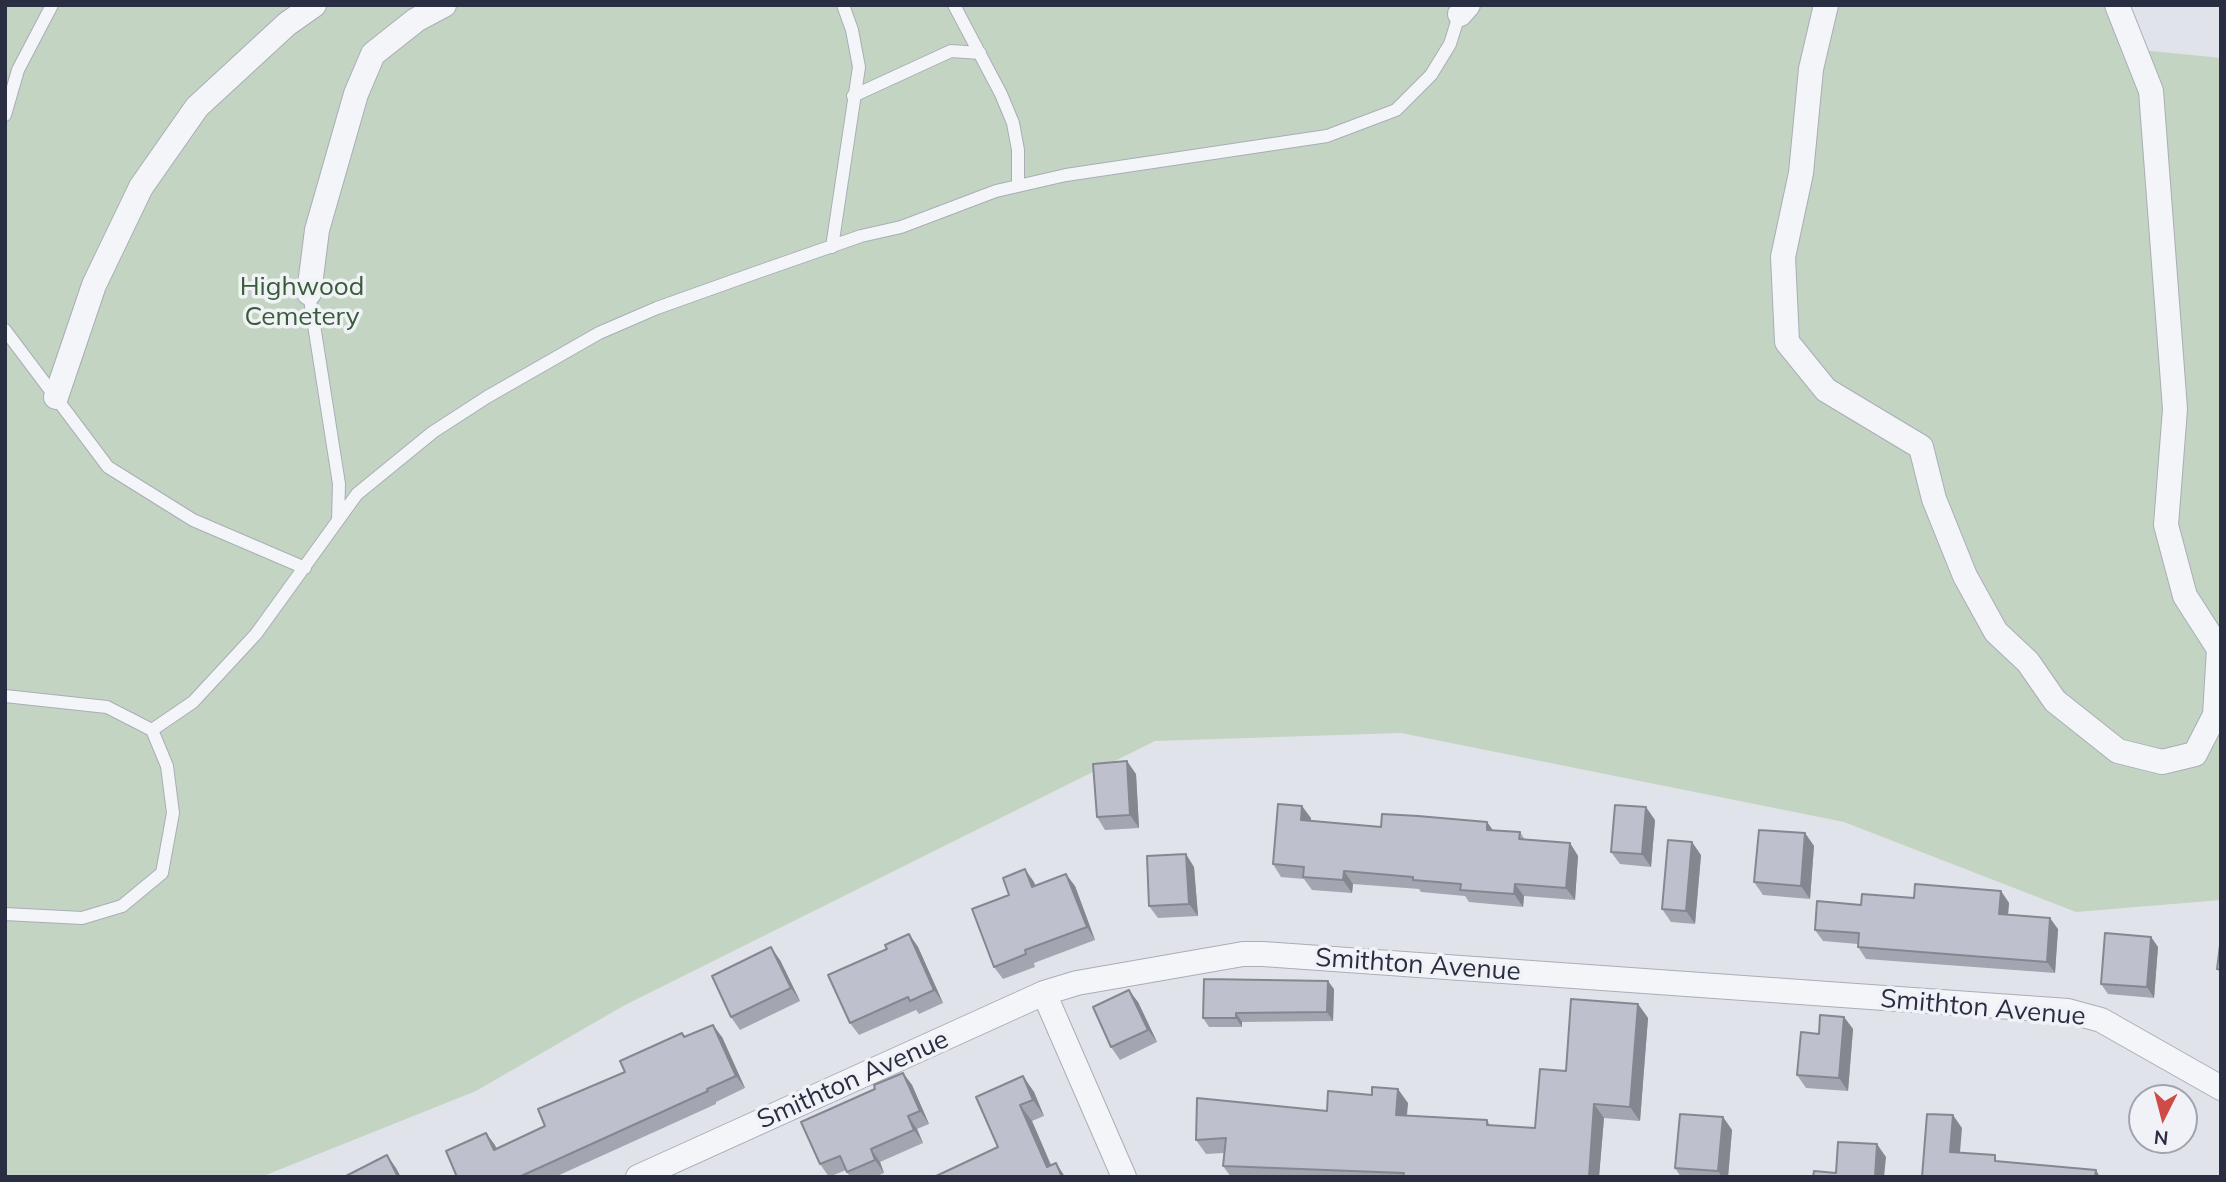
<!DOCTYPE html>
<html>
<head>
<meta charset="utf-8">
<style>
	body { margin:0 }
	#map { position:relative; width:2226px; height:1182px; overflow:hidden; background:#e1e3ea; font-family:Mulish,sans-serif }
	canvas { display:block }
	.frame { position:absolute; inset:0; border:7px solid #292e42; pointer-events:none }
	.north { position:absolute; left:2128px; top:1084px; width:70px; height:70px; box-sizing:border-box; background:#f1f2f7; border:2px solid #a1a4af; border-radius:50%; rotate:186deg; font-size:19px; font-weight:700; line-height:28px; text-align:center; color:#292e42 }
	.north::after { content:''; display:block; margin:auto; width:24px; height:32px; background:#cf4c46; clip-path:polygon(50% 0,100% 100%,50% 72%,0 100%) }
</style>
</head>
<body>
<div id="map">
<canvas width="2226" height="1182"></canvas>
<div class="frame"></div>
<div class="north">N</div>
</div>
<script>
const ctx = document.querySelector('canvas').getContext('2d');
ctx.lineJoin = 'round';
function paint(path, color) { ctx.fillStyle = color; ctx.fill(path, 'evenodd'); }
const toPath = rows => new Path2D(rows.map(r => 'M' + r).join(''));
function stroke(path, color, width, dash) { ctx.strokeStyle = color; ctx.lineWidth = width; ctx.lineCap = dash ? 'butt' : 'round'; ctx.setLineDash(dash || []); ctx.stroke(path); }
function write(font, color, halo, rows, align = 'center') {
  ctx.font = font + ' Mulish,sans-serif'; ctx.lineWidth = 7; ctx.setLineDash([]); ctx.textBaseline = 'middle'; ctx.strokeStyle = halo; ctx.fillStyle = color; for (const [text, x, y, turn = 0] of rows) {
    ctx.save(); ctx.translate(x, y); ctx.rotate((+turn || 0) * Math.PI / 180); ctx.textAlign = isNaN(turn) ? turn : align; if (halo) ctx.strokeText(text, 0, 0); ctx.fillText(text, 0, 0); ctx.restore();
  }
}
const green = toPath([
	[5,5,2111,5,2132,49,2221,58,2221,900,2076,912,1844,822,1401,733,1155,741,625,1005,476,1091,261,1177,5,1177]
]);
const service = toPath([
	[954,5,1001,94,1013,123,1018,150,1018,186],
	[853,96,951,51,980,53],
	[5,115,18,70,52,5],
	[832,247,859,67,852,30,843,5],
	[309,293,339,484,338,520],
	[5,330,108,467,193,520,305,568],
	[5,696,107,707,152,730,167,766,173,813,162,873,122,906,82,918,5,914],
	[152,730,193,702,256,634,357,494,433,432,487,397,599,333,657,308,755,273,861,236,901,227,996,191,1066,175,1327,136,1396,110,1431,75,1450,44,1460,12]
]);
const minor = toPath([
	[1826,5,1811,69,1801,173,1783,257,1787,342,1826,390,1921,447,1934,499,1965,576,1996,632,2028,662,2055,701,2118,751,2162,762,2195,754,2215,715,2219,649,2185,596,2166,525,2175,409,2151,91,2117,5],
	[1460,14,1468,5],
	[309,293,317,230,356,94,373,54,416,20,444,5],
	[56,397,94,285,141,187,197,107,287,24,314,5],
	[1044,993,1124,1177],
	[638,1177,1044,993,1077,983,1243,954,1263,954,2068,1011,2101,1020,2221,1088]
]);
const wall = toPath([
	[1136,774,1139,828,1105,830,1097,817],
	[1311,818,1310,821,1381,827,1487,822,1493,830,1520,832,1525,840,1570,843,1578,856,1575,900,1524,896,1523,907,1469,902,1465,896,1421,892,1419,889,1353,884,1352,893,1312,890,1304,879,1281,877,1273,864],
	[1655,820,1651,867,1620,864,1611,852],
	[1805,833,1814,846,1810,899,1763,895,1754,882],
	[1701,855,1695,924,1671,922,1662,909],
	[1194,867,1198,916,1158,918,1149,906],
	[1025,869,1035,885,1075,886,1095,940,1034,963,1035,967,1003,979,994,967,1009,895],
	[2001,891,2009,903,2008,915,2058,929,2055,973,1866,959,1858,947,1858,944,1823,941,1815,930,1914,898],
	[909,934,918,947,943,1003,919,1014,916,1010,859,1035,850,1023,887,949],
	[2151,937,2158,947,2154,998,2108,994,2101,984],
	[780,960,800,1001,740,1030,731,1017],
	[1334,989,1333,1021,1242,1022,1242,1027,1209,1027,1203,1018],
	[1138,1002,1157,1042,1120,1060,1111,1047],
	[1638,1004,1648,1018,1640,1121,1604,1118,1599,1177,1231,1177,1223,1166,1224,1153,1206,1154,1196,1140,1327,1111,1408,1103,1407,1116,1487,1120,1490,1125,1535,1128,1566,1071],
	[1844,1017,1853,1029,1848,1091,1806,1088,1797,1075,1819,1034],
	[682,1033,685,1037,722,1037,745,1088,716,1102,716,1104,555,1177,457,1177,486,1133,496,1148,545,1126],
	[903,1073,912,1085,929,1124,917,1129,923,1143,880,1162,884,1173,875,1177,850,1177,846,1170,829,1177,820,1164,875,1089],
	[1023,1076,1034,1092,1044,1116,1032,1121,1051,1165,1056,1163,1065,1177,934,1177,998,1147],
	[1723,1117,1732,1130,1728,1177,1681,1177,1675,1168]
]);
const shadedWall = toPath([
	[1127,761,1136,774,1139,828,1130,815],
	[1302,806,1311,818,1309,833,1301,820],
	[1646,807,1655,820,1651,867,1642,854],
	[1487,822,1496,835,1487,830],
	[1805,833,1814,846,1810,899,1801,886],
	[1692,842,1701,855,1695,924,1686,911],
	[1570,843,1578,856,1575,900,1566,888],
	[1186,854,1194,867,1198,916,1189,904],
	[1025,869,1034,882,1041,900,1032,887],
	[1344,871,1353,884,1352,893,1343,880],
	[1066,874,1075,886,1095,940,1087,927],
	[1515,884,1524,896,1523,907,1514,894],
	[2001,891,2009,903,2007,925,1999,914],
	[2050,918,2058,929,2055,973,2047,962],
	[909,934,918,947,943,1003,934,990],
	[2151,937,2158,947,2154,998,2147,987],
	[771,947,780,960,800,1001,791,988],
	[1328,981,1334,989,1333,1021,1327,1012],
	[1129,990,1138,1002,1157,1042,1148,1030],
	[1638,1004,1648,1018,1640,1121,1630,1107],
	[1236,1013,1242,1022,1242,1027,1236,1018],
	[1844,1017,1853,1029,1848,1091,1839,1078],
	[713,1025,722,1037,745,1088,736,1076],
	[903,1073,912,1085,929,1124,920,1111],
	[1023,1076,1034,1092,1044,1116,1033,1100],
	[1398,1089,1408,1103,1405,1129,1396,1115],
	[1594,1104,1604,1118,1599,1177,1589,1177],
	[1020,1105,1032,1121,1056,1177,1047,1167],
	[1953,1115,1962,1128,1959,1164,1950,1152],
	[908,1116,917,1129,923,1143,914,1130],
	[1723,1117,1732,1130,1728,1177,1722,1177,1718,1171],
	[486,1133,495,1145,502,1162,494,1150],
	[1877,1144,1886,1157,1884,1177,1875,1177],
	[871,1149,880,1162,884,1173,875,1160],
	[387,1155,396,1168,401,1177,398,1177],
	[1056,1163,1065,1177,1062,1177],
	[2096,1170,2100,1177,2095,1177]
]);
const building = toPath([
	[1127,761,1130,815,1097,817,1093,764,1127,761],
	[1278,804,1302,806,1301,820,1381,827,1382,814,1418,816,1487,822,1487,830,1520,832,1519,839,1570,843,1566,888,1515,884,1514,894,1460,890,1461,884,1413,880,1413,877,1344,871,1343,880,1303,877,1304,867,1273,864,1278,804],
	[1615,805,1646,807,1642,854,1611,852,1615,805],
	[1759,830,1805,833,1801,886,1754,882,1759,830],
	[1668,840,1692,842,1686,911,1662,909,1668,840],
	[1186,854,1189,904,1149,906,1147,856,1186,854],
	[1025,869,1032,887,1066,874,1087,927,1025,950,1026,954,994,967,972,909,1009,895,1003,878,1025,869],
	[1915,884,2001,891,1999,914,2050,918,2047,962,1858,947,1859,933,1815,930,1817,901,1861,905,1862,894,1914,898,1915,884],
	[2105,933,2151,937,2147,987,2101,984,2105,933],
	[909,934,934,990,910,1001,908,997,850,1023,828,975,887,949,885,945,909,934],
	[2221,937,2221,970,2217,969,2221,937],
	[771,947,791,988,731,1017,712,976,771,947],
	[1204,979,1328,981,1327,1012,1236,1013,1236,1018,1203,1018,1204,979],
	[1129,990,1148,1030,1111,1047,1093,1007,1129,990],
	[1571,999,1638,1004,1630,1107,1594,1104,1589,1177,1403,1177,1404,1173,1223,1166,1226,1138,1196,1140,1197,1098,1327,1111,1328,1091,1372,1095,1372,1087,1398,1089,1396,1115,1487,1120,1487,1125,1535,1128,1540,1069,1566,1071,1571,999],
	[1820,1015,1844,1017,1839,1078,1797,1075,1801,1032,1819,1034,1820,1015],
	[713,1025,736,1076,707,1089,708,1091,519,1177,457,1177,446,1151,486,1133,494,1150,545,1126,538,1109,625,1072,620,1061,682,1033,684,1037,713,1025],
	[903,1073,920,1111,908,1116,914,1130,871,1149,875,1160,847,1172,840,1156,820,1164,801,1122,875,1089,874,1085,903,1073],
	[1023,1076,1033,1100,1020,1105,1047,1167,1056,1163,1062,1177,934,1177,998,1147,976,1097,1023,1076],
	[1680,1114,1723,1117,1718,1171,1675,1168,1680,1114],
	[1927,1114,1953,1115,1950,1152,1995,1155,1995,1161,2096,1170,2095,1177,1922,1177,1927,1114],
	[1838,1142,1877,1144,1875,1177,1813,1177,1814,1171,1836,1173,1838,1142],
	[387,1155,398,1177,344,1177,387,1155]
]);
const parkNames = [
	["Highwood",302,287],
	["Cemetery",302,317]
];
const streetNames = [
	["Smithton Avenue",1418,965,4],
	["Smithton Avenue",1983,1008,5],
	["Smithton Avenue",853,1080,-24]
];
paint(green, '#c3d4c2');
stroke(service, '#aaadb8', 14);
stroke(minor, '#aaadb8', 26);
stroke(service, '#f4f5f8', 12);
stroke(minor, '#f4f5f8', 24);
paint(wall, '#a3a6b0');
paint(shadedWall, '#858790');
paint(building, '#bec1cd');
stroke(building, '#858790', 2);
write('26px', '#375d37', '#f1f2f7', parkNames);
write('26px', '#292e42', '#f1f2f7', streetNames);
</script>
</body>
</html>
